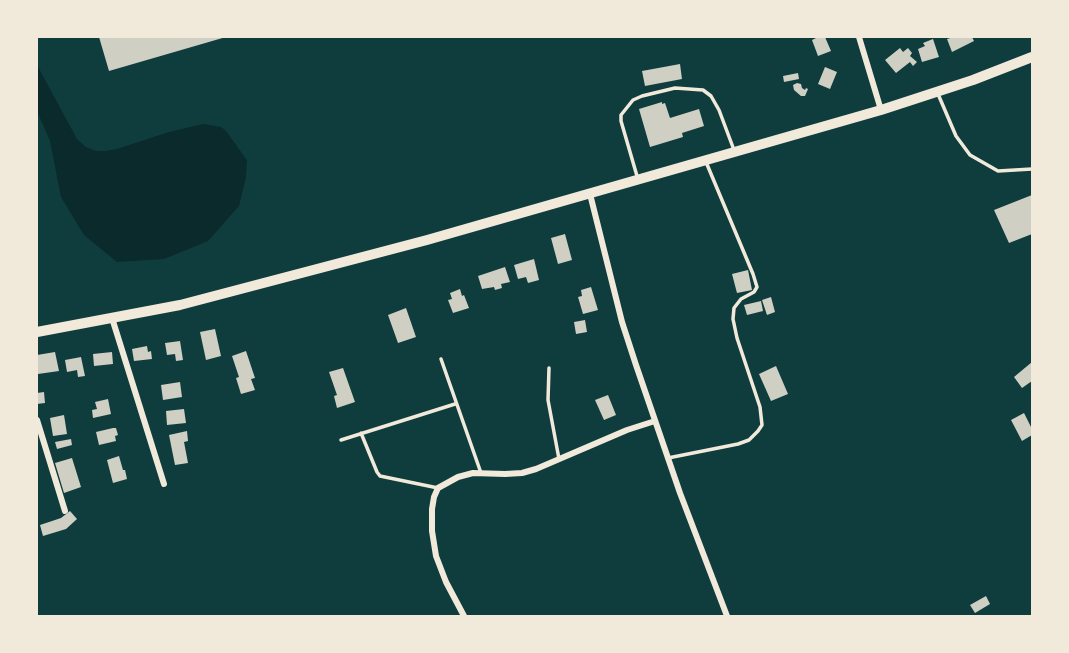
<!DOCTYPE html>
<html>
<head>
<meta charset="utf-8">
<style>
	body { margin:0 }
	#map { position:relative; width:1069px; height:653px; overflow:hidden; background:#0f3d3e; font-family:Commissioner,sans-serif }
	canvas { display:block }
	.frame { position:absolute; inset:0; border:38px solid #f1e9da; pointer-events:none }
</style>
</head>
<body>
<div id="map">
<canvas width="1069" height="653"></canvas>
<div class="frame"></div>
</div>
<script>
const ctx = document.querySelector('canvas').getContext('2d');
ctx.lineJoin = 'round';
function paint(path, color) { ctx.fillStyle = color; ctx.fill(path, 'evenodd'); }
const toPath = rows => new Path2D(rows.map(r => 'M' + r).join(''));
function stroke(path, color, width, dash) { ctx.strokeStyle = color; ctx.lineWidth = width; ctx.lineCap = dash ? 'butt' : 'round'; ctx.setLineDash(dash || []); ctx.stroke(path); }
const water = toPath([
	[37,65,77,139,86,147,96,151,106,151,117,149,169,132,194,126,204,124,221,127,226,131,247,160,246,177,239,206,208,241,164,259,117,262,84,235,61,197,50,141,37,111]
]);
const building = toPath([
	[99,37,226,37,109,71],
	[818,37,825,37,831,51,818,56,812,40],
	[954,37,972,37,974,41,952,52,947,39],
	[933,39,939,57,922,62,918,49,925,46,923,43],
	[900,48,903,52,908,48,912,53,910,56,917,62,913,66,910,62,896,73,885,60],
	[680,64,682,79,645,86,642,71],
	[825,67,837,72,830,89,818,84],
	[798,73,799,79,784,82,783,76],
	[797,83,801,84,802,88,805,90,806,88,808,89,805,96,801,96,794,90,793,85],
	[662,102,662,104,665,103,670,118,699,109,704,126,682,133,683,137,650,147,639,109],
	[1032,195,1032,234,1009,243,994,210],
	[565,234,572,260,558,264,551,238],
	[534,259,539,280,528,283,526,277,518,279,514,265],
	[505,267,510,282,501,284,502,288,495,290,494,287,482,289,478,276],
	[748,270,752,290,737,293,732,274],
	[591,287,598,310,583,314,578,297,582,296,581,290],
	[460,289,462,296,464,295,469,308,453,313,448,300,452,299,450,293],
	[771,297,775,312,767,315,762,300],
	[761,301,763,311,747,315,744,305],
	[406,308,416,337,398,343,388,315],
	[585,320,587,332,576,334,574,322],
	[215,329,221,356,206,360,200,332],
	[180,341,183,360,176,361,175,354,167,355,165,343],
	[147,346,148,352,151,351,152,359,134,361,132,349],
	[246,351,255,378,251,379,255,390,241,394,236,378,239,377,232,356],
	[55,352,59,371,38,374,37,355],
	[112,352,113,364,94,366,93,354],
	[81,357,85,376,78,377,77,370,67,372,65,360],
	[1032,362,1032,381,1022,388,1014,377],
	[776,366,788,394,771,401,759,374],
	[343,368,355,402,337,408,334,396,337,395,329,372],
	[180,382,182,397,163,400,161,385],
	[44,392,45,403,37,404,37,393],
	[608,395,616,415,604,420,595,400],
	[108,399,111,414,93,418,92,410,97,409,95,402],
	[184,409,186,423,167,425,166,411],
	[1024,413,1032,429,1032,435,1022,441,1011,420],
	[64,415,67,434,53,436,50,418],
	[113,428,116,428,118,435,115,436,116,441,99,445,96,432],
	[187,431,188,441,184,442,188,463,175,465,169,435],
	[71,439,72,445,57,449,55,442],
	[119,456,123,470,125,470,127,479,113,483,107,460],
	[72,458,81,487,64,493,55,463],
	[70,511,77,519,66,529,43,536,40,525,61,518],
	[986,596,990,604,975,613,970,605]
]);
const service = toPath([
	[938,94,956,136,970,155,998,171,1032,169],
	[637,176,621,121,621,115,633,100,642,96,675,88,703,90,711,96,719,110,734,150],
	[441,359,481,473],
	[549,368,548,400,559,459],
	[361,433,377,472,380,476,438,488],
	[341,440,455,404],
	[668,458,738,444,749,440,758,431,762,425,760,407,737,338,733,319,734,308,741,299,754,292,757,287,753,274,706,162]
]);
const minor = toPath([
	[859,37,881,110],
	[590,194,622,322,636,365,680,493,727,616],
	[112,318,164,484],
	[37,420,65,511],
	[464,616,446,582,436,556,432,531,432,509,434,497,438,488,458,477,473,473,505,474,522,473,536,469,627,430,655,421]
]);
const primary = toPath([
	[37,332,180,305,427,240,881,110,973,80,1032,57]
]);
paint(water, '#0a2a2b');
paint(building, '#cfcfc3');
stroke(service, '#f1e9da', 3.5);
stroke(minor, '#f1e9da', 6);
stroke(primary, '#f1e9da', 10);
</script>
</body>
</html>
